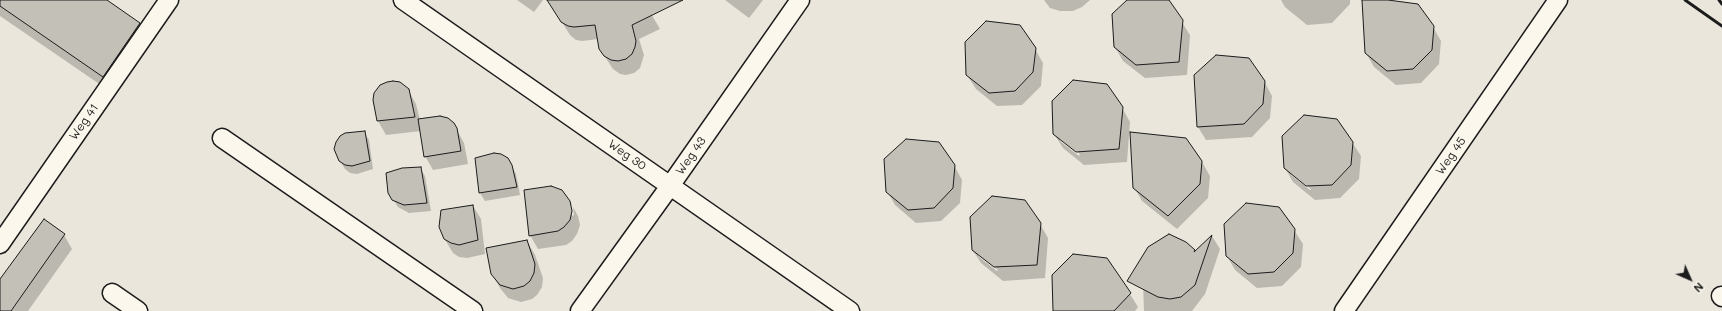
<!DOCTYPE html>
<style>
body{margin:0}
#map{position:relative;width:1722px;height:311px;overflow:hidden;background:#fbf7ec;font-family:Mali,sans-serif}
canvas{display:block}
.north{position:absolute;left:1670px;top:259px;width:40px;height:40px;-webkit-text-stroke:3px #fbf7ec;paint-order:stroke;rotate:135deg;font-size:11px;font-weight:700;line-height:16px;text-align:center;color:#1c1c1c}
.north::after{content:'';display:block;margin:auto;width:14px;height:18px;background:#1c1c1c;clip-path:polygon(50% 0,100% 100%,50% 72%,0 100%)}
</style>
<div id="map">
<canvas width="1722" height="311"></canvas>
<div class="north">N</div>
</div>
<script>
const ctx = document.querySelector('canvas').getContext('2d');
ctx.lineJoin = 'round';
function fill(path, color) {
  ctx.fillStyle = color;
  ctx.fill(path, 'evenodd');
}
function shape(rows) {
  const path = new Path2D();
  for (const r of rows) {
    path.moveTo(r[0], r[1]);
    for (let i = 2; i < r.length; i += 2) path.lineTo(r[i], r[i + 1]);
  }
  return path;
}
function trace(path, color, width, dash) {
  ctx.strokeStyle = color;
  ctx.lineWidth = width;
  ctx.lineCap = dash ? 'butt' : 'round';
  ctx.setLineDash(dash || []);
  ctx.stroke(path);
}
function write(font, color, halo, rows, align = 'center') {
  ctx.font = font + ' Mali,sans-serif';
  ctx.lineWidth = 4;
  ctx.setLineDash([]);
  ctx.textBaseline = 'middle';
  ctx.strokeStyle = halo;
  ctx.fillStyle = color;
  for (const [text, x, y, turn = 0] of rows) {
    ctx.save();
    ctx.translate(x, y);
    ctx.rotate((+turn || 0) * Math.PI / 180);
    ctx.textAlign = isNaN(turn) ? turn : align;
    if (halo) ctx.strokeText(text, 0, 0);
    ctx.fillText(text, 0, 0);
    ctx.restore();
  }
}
const built = shape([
 [0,0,1722,0,1722,311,0,311]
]);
const shadow = shape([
 [0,0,105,0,140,24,150,42,114,94,0,16],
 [517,0,543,0,534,12],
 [548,0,643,0,660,29,639,39,644,55,640,68,634,73,626,75,620,74,613,69,609,63,600,49,598,39,582,41,576,40,570,35],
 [725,0,763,0,749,18],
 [1044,0,1090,0,1082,7,1073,11,1060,11,1050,8],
 [1129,0,1168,0,1190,35,1187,75,1145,78,1123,61,1115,47],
 [1281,0,1350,0,1350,4,1332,23,1307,25,1285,7],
 [1433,27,1441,41,1439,64,1421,83,1396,85,1374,67,1366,53],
 [1035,49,1043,63,1041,86,1022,105,997,106,976,89,967,75],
 [1264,81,1272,96,1270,118,1252,137,1206,140,1198,127],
 [408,90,416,104,420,120,453,123,464,143,468,164,433,170,425,156,421,131,386,135,378,121,374,100],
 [1122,108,1130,122,1127,162,1084,165,1063,148,1054,134],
 [1060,138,1080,154,1079,156,1060,141],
 [364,132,369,140,373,169,357,174,350,173,345,169,340,161],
 [1352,142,1361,156,1359,179,1340,198,1315,200,1293,182,1285,168],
 [1291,173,1311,189,1310,190,1291,175],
 [476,159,511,165,516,174,520,195,485,201,480,193],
 [1202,162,1210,176,1208,198,1177,229,1142,201,1134,187],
 [954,165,962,180,960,203,941,221,916,223,895,205,887,191],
 [420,168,425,176,431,211,409,213,398,207,389,193],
 [557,189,565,194,572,205,570,205,572,216,574,215,573,207,578,216,580,225,577,234,572,241,566,245,538,249,530,235],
 [473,206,481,219,485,254,467,258,459,257,453,253,441,233],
 [1040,224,1048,238,1045,278,1003,281,981,263,972,249],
 [978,254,998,270,997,271,978,256],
 [1294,230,1303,244,1301,267,1282,286,1257,288,1235,270,1227,256],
 [64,235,72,249,28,311,0,311,0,283],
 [1212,236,1220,249,1205,294,1192,311,1144,311,1142,257,1194,250,1195,252],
 [527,241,535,255,543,278,542,287,537,295,532,299,521,302,508,298,500,288,492,274],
 [1130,294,1138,307,1135,311,1056,311]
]);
const building = shape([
 [0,0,107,0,140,23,103,77,0,6,0,0],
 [547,0,683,0,632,25,636,41,635,47,632,54,626,59,618,61,611,60,604,56,599,49,595,25,574,27,568,26,561,22,547,0],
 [1127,0,1169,0,1183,20,1179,62,1136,65,1114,47,1112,14,1127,0],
 [1362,0,1388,0,1418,4,1434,26,1432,50,1413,69,1387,71,1365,53,1362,0],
 [986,21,1020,25,1036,48,1033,72,1015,91,989,93,966,75,965,42,986,21],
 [1216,55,1249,58,1265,81,1263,104,1244,124,1197,127,1194,75,1216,55],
 [1073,80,1107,84,1123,107,1119,149,1076,152,1053,134,1052,101,1073,80],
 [393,81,400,82,409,89,415,117,377,121,373,100,374,93,380,85,387,82,393,81],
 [1304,115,1337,119,1353,142,1351,165,1332,185,1306,186,1284,168,1282,136,1304,115],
 [440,116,448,118,454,123,457,128,461,151,424,157,418,119,440,116],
 [365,131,370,161,352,166,345,165,339,161,334,149,336,142,340,136,345,133,365,131],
 [1130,132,1186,138,1202,161,1200,184,1168,216,1133,188,1130,132],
 [906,139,939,142,955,165,953,188,934,208,908,210,886,192,884,159,906,139],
 [494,153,501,154,508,158,512,165,517,187,479,193,475,158,494,153],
 [421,167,427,203,404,205,392,200,388,193,386,173,402,168,421,167],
 [551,186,562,190,570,201,572,211,570,220,564,227,558,231,529,236,524,190,551,186],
 [992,196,1025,200,1041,223,1037,265,994,267,972,250,970,217,992,196],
 [1246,203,1279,207,1295,229,1293,253,1274,272,1248,274,1226,256,1224,224,1246,203],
 [473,205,478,240,459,245,451,243,444,239,439,227,441,210,473,205],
 [44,219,65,234,11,311,0,311,0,279,44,219],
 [1169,234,1186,242,1195,250,1194,252,1212,235,1195,285,1181,297,1170,299,1158,297,1127,281,1148,247,1169,234],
 [527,240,535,264,534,273,530,281,524,286,513,289,500,285,491,274,486,248,527,240],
 [1073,254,1107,258,1131,293,1114,311,1053,311,1052,275,1073,254]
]);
const service = shape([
 [403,0,850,311],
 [222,138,473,311],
 [0,244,169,0],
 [112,293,138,311],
 [1721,296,1722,297],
 [580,311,670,186,800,0],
 [1344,311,1558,0]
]);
const rail = shape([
 [1685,0,1722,26],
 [1719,0,1722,4]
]);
const streetNames = [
 ["Weg 41",84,122,-55],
 ["Weg 30",627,155,35],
 ["Weg 43",691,156,-55],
 ["Weg 45",1451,156,-55]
];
fill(built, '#eae6dc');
fill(shadow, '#0003');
fill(building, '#c3c0b8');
trace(building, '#1c1c1c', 1);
trace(service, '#1c1c1c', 21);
trace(service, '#fbf7ec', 18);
trace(rail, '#1c1c1c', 3);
write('12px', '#1c1c1c', '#fbf7ec', streetNames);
</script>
